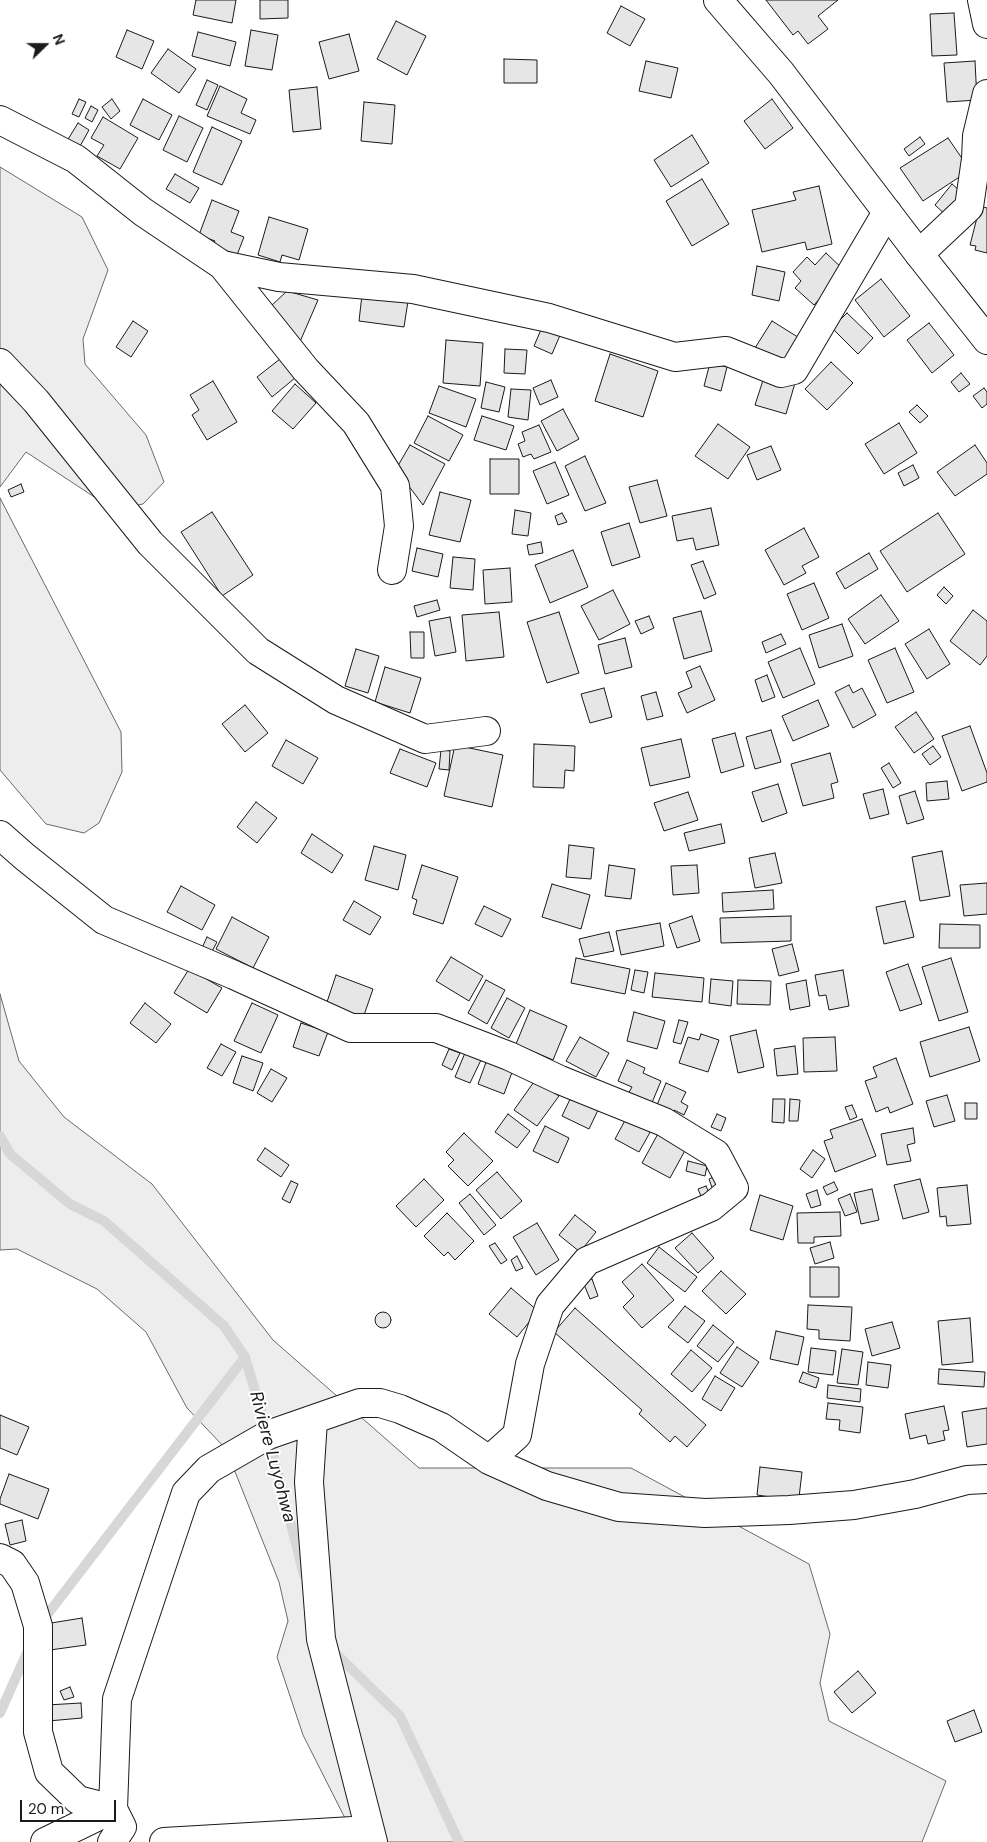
<!DOCTYPE html>
<style>
body{margin:0}
#map{position:relative;width:987px;height:1842px;overflow:hidden;background:#fff;font-family:"DM Sans",sans-serif}
canvas{display:block}
.north{position:absolute;left:20px;top:20px;width:50px;height:50px;-webkit-text-stroke:4px #fff;paint-order:stroke;rotate:68deg;font-size:14px;font-weight:700;line-height:20px;text-align:center;color:#1a1a1a}
.north::after{content:'';display:block;margin:auto;width:18px;height:22px;background:#1a1a1a;clip-path:polygon(50% 0,100% 100%,50% 72%,0 100%)}
.scale{position:absolute;left:20px;top:1800px;width:96px;height:22px;box-sizing:border-box;border:2px solid #1a1a1a;border-top:0;padding-left:6px;font-size:15px;line-height:18px;white-space:nowrap;color:#1a1a1a;-webkit-text-stroke:4px #fff;paint-order:stroke}
</style>
<div id="map">
<canvas width="987" height="1842"></canvas>
<div class="north">N</div>
<div class="scale">20 m</div>
</div>
<script>
const ctx = document.querySelector('canvas').getContext('2d');
ctx.lineJoin = 'round';
function fill(path, color) {
  ctx.fillStyle = color;
  ctx.fill(path, 'evenodd');
}
function shape(rows) {
  const path = new Path2D();
  for (const r of rows) {
    if (r.length === 3) {
      path.moveTo(r[0] + r[2], r[1]);
      path.arc(r[0], r[1], r[2], 0, 2 * Math.PI);
      continue;
    }
    path.moveTo(r[0], r[1]);
    for (let i = 2; i < r.length; i += 2) path.lineTo(r[i], r[i + 1]);
  }
  return path;
}
function trace(path, color, width, dash) {
  ctx.strokeStyle = color;
  ctx.lineWidth = width;
  ctx.lineCap = dash ? 'butt' : 'round';
  ctx.setLineDash(dash || []);
  ctx.stroke(path);
}
function write(font, color, halo, rows, align = 'center') {
  ctx.font = font + ' "DM Sans",sans-serif';
  ctx.lineWidth = 4;
  ctx.setLineDash([]);
  ctx.textBaseline = 'middle';
  ctx.strokeStyle = halo;
  ctx.fillStyle = color;
  for (const [text, x, y, turn = 0] of rows) {
    ctx.save();
    ctx.translate(x, y);
    ctx.rotate((+turn || 0) * Math.PI / 180);
    ctx.textAlign = isNaN(turn) ? turn : align;
    if (halo) ctx.strokeText(text, 0, 0);
    ctx.fillText(text, 0, 0);
    ctx.restore();
  }
}
const green = shape([
 [0,167,82,217,108,270,83,339,85,364,146,435,164,482,143,504,114,510,26,452,0,487,0,167],
 [0,498,121,732,122,772,99,823,84,833,46,824,0,770,0,498],
 [0,994,19,1061,64,1117,152,1184,273,1340,419,1468,631,1468,809,1564,830,1634,820,1683,829,1721,946,1781,922,1842,357,1842,303,1735,277,1657,288,1621,279,1582,226,1449,187,1408,146,1332,97,1289,17,1249,0,1250,0,994]
]);
const stream = shape([
 [0,1136,10,1154,70,1204,104,1221,224,1326,245,1357,268,1435,304,1575],
 [40,1624,245,1357],
 [330,1648,400,1716,459,1842],
 [0,1713,30,1646]
]);
const building = shape([
 [196,0,236,0,232,23,193,15,196,0],
 [260,0,288,0,288,18,260,19,260,0],
 [766,0,838,0,818,16,828,29,808,44,798,31,793,35,766,0],
 [621,6,645,19,630,46,607,33,621,6],
 [954,13,957,55,932,56,930,14,954,13],
 [396,21,426,36,407,75,377,59,396,21],
 [127,30,154,41,142,69,116,57,127,30],
 [251,30,278,35,272,70,245,66,251,30],
 [198,32,236,42,230,66,192,56,198,32],
 [349,34,359,71,329,79,319,42,349,34],
 [168,49,196,69,179,93,151,73,168,49],
 [504,59,537,60,537,83,504,83,504,59],
 [646,61,678,68,671,98,639,91,646,61],
 [975,61,977,100,947,102,944,63,975,61],
 [207,80,218,85,207,110,196,105,207,80],
 [220,86,247,99,241,113,256,120,250,134,207,116,220,86],
 [317,87,321,129,293,132,289,90,317,87],
 [79,99,86,102,79,117,72,114,79,99],
 [112,99,120,111,111,119,102,107,112,99],
 [143,99,172,115,159,140,130,125,143,99],
 [772,99,793,128,765,149,744,121,772,99],
 [364,102,395,105,392,144,361,141,364,102],
 [91,106,98,110,92,122,85,118,91,106],
 [179,116,203,128,187,162,163,150,179,116],
 [103,117,138,138,120,169,97,156,104,145,91,138,103,117],
 [78,123,89,130,79,148,67,141,78,123],
 [212,127,242,141,222,185,193,172,212,127],
 [692,135,709,163,671,187,654,160,692,135],
 [920,137,925,144,909,156,904,149,920,137],
 [948,138,970,170,923,201,900,168,948,138],
 [175,174,199,188,190,203,166,189,175,174],
 [702,179,729,224,692,246,666,201,702,179],
 [952,184,966,196,948,217,935,205,952,184],
 [819,186,832,244,807,250,805,242,762,252,752,210,796,200,793,192,819,186],
 [212,200,239,211,231,232,244,237,237,255,213,245,215,241,199,235,212,200],
 [980,206,987,208,987,253,975,250,976,246,970,245,980,206],
 [269,217,308,229,299,260,282,255,280,262,258,255,269,217],
 [826,253,845,271,814,305,795,288,801,281,793,272,807,257,815,265,826,253],
 [757,266,785,272,779,301,752,295,757,266],
 [881,279,910,316,884,337,855,300,881,279],
 [287,291,318,300,299,344,271,306,287,291],
 [362,295,408,301,404,327,359,321,362,295],
 [847,313,873,338,858,354,832,328,847,313],
 [133,321,148,331,131,357,116,347,133,321],
 [772,321,801,339,784,366,755,348,772,321],
 [929,323,954,355,932,373,907,340,929,323],
 [543,325,561,333,552,354,534,346,543,325],
 [446,340,483,343,480,386,443,383,446,340],
 [505,349,527,350,525,374,504,373,505,349],
 [610,354,658,371,643,417,595,401,610,354],
 [280,359,295,378,272,397,257,377,280,359],
 [831,362,853,383,827,410,805,389,831,362],
 [710,363,727,367,721,391,704,386,710,363],
 [961,373,970,384,959,392,951,382,961,373],
 [765,374,795,383,786,414,755,405,765,374],
 [551,380,558,397,540,405,533,388,551,380],
 [213,381,237,422,207,440,192,415,199,410,190,395,213,381],
 [486,382,505,387,499,412,481,408,486,382],
 [295,384,316,403,293,429,272,411,295,384],
 [439,386,476,399,466,427,429,413,439,386],
 [984,388,987,392,987,404,982,408,973,396,984,388],
 [511,389,531,390,528,420,508,417,511,389],
 [917,405,928,416,920,423,909,412,917,405],
 [563,409,579,439,557,451,541,421,563,409],
 [428,416,463,435,449,461,414,443,428,416],
 [482,416,514,426,506,450,474,440,482,416],
 [899,423,917,453,884,474,865,444,899,423],
 [718,424,750,447,728,479,695,456,718,424],
 [539,425,551,452,534,459,531,454,523,457,518,444,525,441,522,432,539,425],
 [410,445,445,464,423,505,396,469,410,445],
 [975,445,987,463,987,474,955,496,937,472,975,445],
 [771,446,781,470,757,480,747,455,771,446],
 [585,456,606,503,585,511,565,466,585,456],
 [490,459,519,459,519,494,490,494,490,459],
 [555,462,569,495,547,504,533,471,555,462],
 [913,465,919,478,904,486,898,473,913,465],
 [657,480,667,516,640,523,629,487,657,480],
 [21,484,24,492,11,497,8,490,21,484],
 [440,492,471,500,460,542,429,535,440,492],
 [711,508,719,545,696,550,693,538,677,541,672,516,711,508],
 [515,510,531,513,528,536,512,534,515,510],
 [212,512,253,575,222,596,181,532,212,512],
 [562,513,567,522,558,525,555,516,562,513],
 [938,513,965,554,907,592,880,551,938,513],
 [629,523,640,557,612,566,601,532,629,523],
 [804,528,819,557,802,566,806,573,784,585,765,550,804,528],
 [541,542,543,553,529,555,527,545,541,542],
 [417,548,443,554,438,577,412,571,417,548],
 [573,550,588,587,550,603,535,565,573,550],
 [869,553,878,569,845,589,836,573,869,553],
 [453,557,475,559,473,590,450,588,453,557],
 [703,561,716,594,704,599,691,565,703,561],
 [510,568,512,602,485,604,483,570,510,568],
 [814,583,829,618,802,630,787,594,814,583],
 [944,587,953,596,946,604,937,595,944,587],
 [613,590,630,624,599,640,581,606,613,590],
 [881,595,899,621,865,644,848,619,881,595],
 [437,600,440,610,417,617,414,606,437,600],
 [973,610,987,621,987,656,980,665,950,641,973,610],
 [701,611,712,651,684,659,673,618,701,611],
 [499,612,504,657,466,661,462,615,499,612],
 [559,612,579,673,547,683,527,622,559,612],
 [649,616,654,628,641,634,635,621,649,616],
 [450,617,456,652,435,656,429,621,450,617],
 [842,624,853,656,819,668,809,635,842,624],
 [929,629,950,664,927,679,905,644,929,629],
 [410,632,424,632,424,658,411,658,410,632],
 [781,634,786,644,766,653,762,642,781,634],
 [625,638,632,667,605,674,598,645,625,638],
 [800,648,815,684,783,698,768,662,800,648],
 [895,648,914,692,887,703,868,660,895,648],
 [356,649,379,656,368,693,345,686,356,649],
 [700,666,715,700,687,713,678,693,692,687,686,672,700,666],
 [385,667,421,678,410,713,375,702,385,667],
 [767,675,775,697,762,702,755,680,767,675],
 [849,685,853,693,862,688,876,715,853,728,835,692,849,685],
 [604,688,612,717,590,723,581,694,604,688],
 [656,692,663,716,647,720,641,696,656,692],
 [818,700,829,726,793,741,782,716,818,700],
 [245,705,268,733,245,752,222,724,245,705],
 [916,712,934,739,914,753,895,727,916,712],
 [970,726,987,773,987,782,962,791,942,736,970,726],
 [771,730,781,762,755,769,746,737,771,730],
 [735,733,744,766,721,773,712,739,735,733],
 [681,739,690,777,650,786,641,748,681,739],
 [286,740,318,758,303,784,272,766,286,740],
 [534,744,575,746,574,771,565,770,564,788,533,787,534,744],
 [455,745,503,755,492,807,444,796,455,745],
 [933,746,941,757,930,765,922,754,933,746],
 [400,749,436,763,427,787,390,773,400,749],
 [441,750,450,751,449,770,439,769,441,750],
 [830,753,838,782,831,784,834,798,803,806,791,764,830,753],
 [889,763,901,783,893,788,881,768,889,763],
 [947,781,949,799,927,801,926,783,947,781],
 [778,784,787,813,762,822,752,792,778,784],
 [883,789,889,814,870,819,863,794,883,789],
 [915,791,924,819,907,824,899,796,915,791],
 [688,792,698,820,664,831,654,803,688,792],
 [256,802,277,818,257,843,237,827,256,802],
 [721,824,725,843,689,851,684,833,721,824],
 [312,834,343,855,332,873,301,853,312,834],
 [569,845,594,848,591,879,566,877,569,845],
 [374,846,406,855,398,890,365,880,374,846],
 [942,851,950,896,920,901,912,857,942,851],
 [775,853,782,883,755,888,749,858,775,853],
 [422,865,458,877,443,924,413,914,417,900,412,898,422,865],
 [609,865,635,869,631,899,605,896,609,865],
 [697,865,699,893,673,895,671,866,697,865],
 [987,883,987,914,964,916,960,885,987,883],
 [552,884,590,895,581,929,542,917,552,884],
 [181,886,215,905,202,930,167,912,181,886],
 [773,890,774,909,723,912,722,893,773,890],
 [354,901,381,917,370,935,343,920,354,901],
 [905,901,914,937,884,944,876,907,905,901],
 [484,906,511,919,502,937,475,924,484,906],
 [692,916,700,941,677,948,669,924,692,916],
 [791,916,791,941,721,943,720,918,791,916],
 [232,917,269,937,253,968,216,949,232,917],
 [660,923,664,946,621,955,616,931,660,923],
 [940,924,980,925,980,948,939,948,940,924],
 [609,932,614,951,584,957,579,939,609,932],
 [207,937,217,942,210,955,201,950,207,937],
 [792,944,799,971,779,976,772,949,792,944],
 [451,957,483,976,469,1001,436,981,451,957],
 [576,958,630,969,625,994,571,983,576,958],
 [951,958,968,1012,939,1021,922,967,951,958],
 [908,964,922,1004,900,1011,886,972,908,964],
 [189,969,222,988,207,1013,174,993,189,969],
 [635,970,648,972,644,993,631,990,635,970],
 [843,970,849,1006,829,1010,826,995,819,996,815,975,843,970],
 [655,973,704,978,702,1002,652,997,655,973],
 [336,975,373,989,363,1018,326,1005,336,975],
 [711,979,733,981,731,1006,709,1003,711,979],
 [486,980,505,990,487,1024,468,1013,486,980],
 [738,980,771,981,770,1005,737,1004,738,980],
 [806,980,810,1006,790,1010,786,984,806,980],
 [507,998,525,1008,509,1038,491,1028,507,998],
 [145,1003,171,1024,156,1043,130,1023,145,1003],
 [252,1003,278,1015,261,1053,234,1041,252,1003],
 [530,1010,567,1026,553,1060,516,1044,530,1010],
 [634,1012,665,1021,657,1049,627,1041,634,1012],
 [679,1020,688,1022,681,1044,673,1042,679,1020],
 [301,1023,328,1032,319,1056,293,1047,301,1023],
 [969,1027,980,1061,930,1077,920,1042,969,1027],
 [756,1030,764,1067,738,1073,730,1036,756,1030],
 [701,1034,719,1040,708,1072,679,1063,688,1037,699,1040,701,1034],
 [580,1037,609,1053,596,1077,566,1061,580,1037],
 [835,1037,837,1071,804,1072,803,1038,835,1037],
 [221,1044,236,1052,222,1076,207,1068,221,1044],
 [795,1046,798,1074,777,1076,774,1049,795,1046],
 [449,1049,460,1053,452,1070,442,1065,449,1049],
 [465,1053,481,1060,470,1083,455,1077,465,1053],
 [242,1056,263,1063,253,1091,233,1083,242,1056],
 [488,1057,514,1067,504,1094,478,1084,488,1057],
 [896,1058,913,1104,890,1113,888,1107,876,1112,865,1081,877,1077,873,1067,896,1058],
 [627,1060,645,1068,643,1073,661,1081,651,1105,628,1094,632,1087,618,1081,627,1060],
 [271,1069,287,1078,272,1102,257,1093,271,1069],
 [536,1079,559,1096,537,1126,514,1110,536,1079],
 [666,1083,686,1092,681,1102,688,1106,684,1115,674,1110,671,1117,655,1110,666,1083],
 [572,1095,599,1108,589,1129,562,1116,572,1095],
 [947,1095,955,1121,934,1127,926,1101,947,1095],
 [773,1099,785,1099,784,1123,772,1122,773,1099],
 [790,1099,800,1100,798,1121,789,1121,790,1099],
 [965,1103,977,1103,977,1119,965,1119,965,1103],
 [852,1105,857,1117,850,1120,845,1107,852,1105],
 [629,1113,653,1127,639,1152,615,1139,629,1113],
 [508,1114,530,1131,517,1148,495,1132,508,1114],
 [717,1114,726,1118,721,1131,711,1127,717,1114],
 [862,1119,876,1156,835,1172,824,1141,833,1138,830,1130,862,1119],
 [545,1126,569,1138,558,1163,533,1151,545,1126],
 [913,1128,915,1143,907,1145,911,1161,887,1165,881,1134,913,1128],
 [660,1130,688,1145,670,1178,642,1163,660,1130],
 [464,1133,493,1161,468,1186,448,1166,454,1160,446,1152,464,1133],
 [265,1148,289,1165,281,1177,257,1160,265,1148],
 [813,1150,825,1159,812,1178,800,1169,813,1150],
 [688,1161,707,1166,705,1176,686,1171,688,1161],
 [497,1172,522,1201,501,1219,476,1190,497,1172],
 [718,1175,723,1188,714,1193,709,1179,718,1175],
 [424,1179,444,1200,416,1227,396,1206,424,1179],
 [920,1179,929,1212,903,1219,894,1185,920,1179],
 [291,1181,298,1184,290,1203,282,1199,291,1181],
 [834,1182,838,1190,827,1195,823,1187,834,1182],
 [967,1185,971,1224,947,1226,946,1216,940,1217,937,1188,967,1185],
 [706,1186,711,1198,703,1201,698,1189,706,1186],
 [872,1189,879,1220,861,1224,854,1193,872,1189],
 [817,1190,821,1205,811,1208,806,1194,817,1190],
 [470,1194,496,1225,484,1235,459,1203,470,1194],
 [850,1194,857,1212,845,1216,838,1199,850,1194],
 [760,1195,793,1206,783,1240,750,1230,760,1195],
 [840,1212,841,1236,814,1237,814,1243,798,1243,797,1213,840,1212],
 [447,1213,474,1241,455,1260,448,1252,444,1256,424,1236,447,1213],
 [575,1215,596,1232,580,1252,559,1235,575,1215],
 [537,1223,559,1260,536,1275,513,1237,537,1223],
 [692,1233,714,1258,698,1273,675,1248,692,1233],
 [830,1242,834,1258,815,1264,810,1248,830,1242],
 [495,1243,507,1260,501,1264,489,1246,495,1243],
 [659,1247,697,1277,685,1292,647,1263,659,1247],
 [517,1256,523,1268,516,1271,511,1260,517,1256],
 [642,1264,674,1300,642,1328,623,1307,634,1296,622,1282,642,1264],
 [810,1267,839,1267,839,1297,810,1297,810,1267],
 [721,1271,746,1294,726,1314,702,1291,721,1271],
 [592,1279,598,1296,590,1299,583,1282,592,1279],
 [511,1288,538,1311,517,1337,489,1314,511,1288],
 [808,1305,852,1307,850,1341,819,1339,819,1330,807,1329,808,1305],
 [685,1306,705,1321,688,1343,668,1327,685,1306],
 [575,1308,706,1425,687,1447,675,1436,670,1442,639,1414,642,1410,554,1332,575,1308],
 [383,1320,8],
 [970,1318,973,1362,942,1365,938,1321,970,1318],
 [892,1322,900,1348,872,1356,865,1329,892,1322],
 [713,1325,734,1342,718,1362,697,1346,713,1325],
 [776,1331,804,1337,798,1365,770,1359,776,1331],
 [737,1347,759,1362,742,1387,720,1373,737,1347],
 [811,1348,836,1351,833,1375,808,1372,811,1348],
 [842,1349,863,1352,858,1385,837,1383,842,1349],
 [691,1350,712,1368,692,1392,671,1374,691,1350],
 [868,1362,891,1365,888,1388,866,1385,868,1362],
 [939,1369,985,1372,984,1387,938,1384,939,1369],
 [803,1372,819,1378,816,1388,799,1382,803,1372],
 [715,1376,735,1388,721,1411,702,1399,715,1376],
 [828,1385,861,1389,860,1402,827,1398,828,1385],
 [828,1403,863,1407,860,1433,839,1430,840,1420,826,1419,828,1403],
 [944,1406,949,1430,943,1431,945,1440,928,1444,926,1435,910,1439,905,1414,944,1406],
 [987,1408,987,1444,967,1447,962,1412,987,1408],
 [0,1415,29,1427,17,1455,0,1448,0,1415],
 [760,1467,802,1472,798,1506,771,1503,771,1497,757,1495,760,1467],
 [9,1474,49,1489,38,1519,0,1504,0,1499,9,1474],
 [22,1520,26,1541,10,1545,5,1524,22,1520],
 [82,1618,86,1645,50,1650,45,1624,82,1618],
 [858,1671,876,1693,852,1713,834,1692,858,1671],
 [70,1687,74,1697,64,1700,60,1691,70,1687],
 [81,1703,82,1718,48,1721,47,1705,81,1703],
 [974,1710,982,1732,955,1742,947,1721,974,1710]
]);
const street = shape([
 [982,0,987,24],
 [0,120,76,159,143,212,222,265,279,277,413,289,549,318,675,357,726,351,781,373,794,370,887,212],
 [919,254,969,207,976,159,977,136,987,94],
 [222,265,306,370,356,423,395,486,399,526,392,570],
 [0,363,36,401,150,543,258,651,336,700,425,739,486,731],
 [0,835,25,857,104,920,234,975,351,1028,436,1028,509,1056,560,1080,664,1122,716,1154,734,1188,711,1207,587,1261,550,1305,530,1364,517,1435,489,1460],
 [313,1420,309,1482,321,1639,373,1842],
 [0,1558,12,1564,25,1583,38,1626,38,1732,49,1772,78,1800,113,1809,122,1827,112,1842],
 [45,1842,113,1809,117,1699,186,1493,209,1469,268,1435,360,1403,380,1403,400,1409,441,1427,489,1460,547,1486,619,1507,705,1513,789,1510,854,1505,915,1494,967,1480,987,1479],
 [164,1842,370,1830]
]);
const secondary = shape([
 [718,0,781,73,919,254,987,340]
]);
const waterNames = [
 ["Riviere Luyohwa",272,1457,75]
];
fill(green, '#ededed');
trace(green, '#6a6a6a', 1);
trace(stream, '#d7d7d7', 10);
fill(building, '#e6e6e6');
trace(building, '#1a1a1a', 1);
trace(street, '#1a1a1a', 30);
trace(secondary, '#1a1a1a', 30);
trace(street, '#fff', 28);
trace(secondary, '#fff', 28);
write('italic 18px', '#1a1a1a', '#fff', waterNames);
</script>
